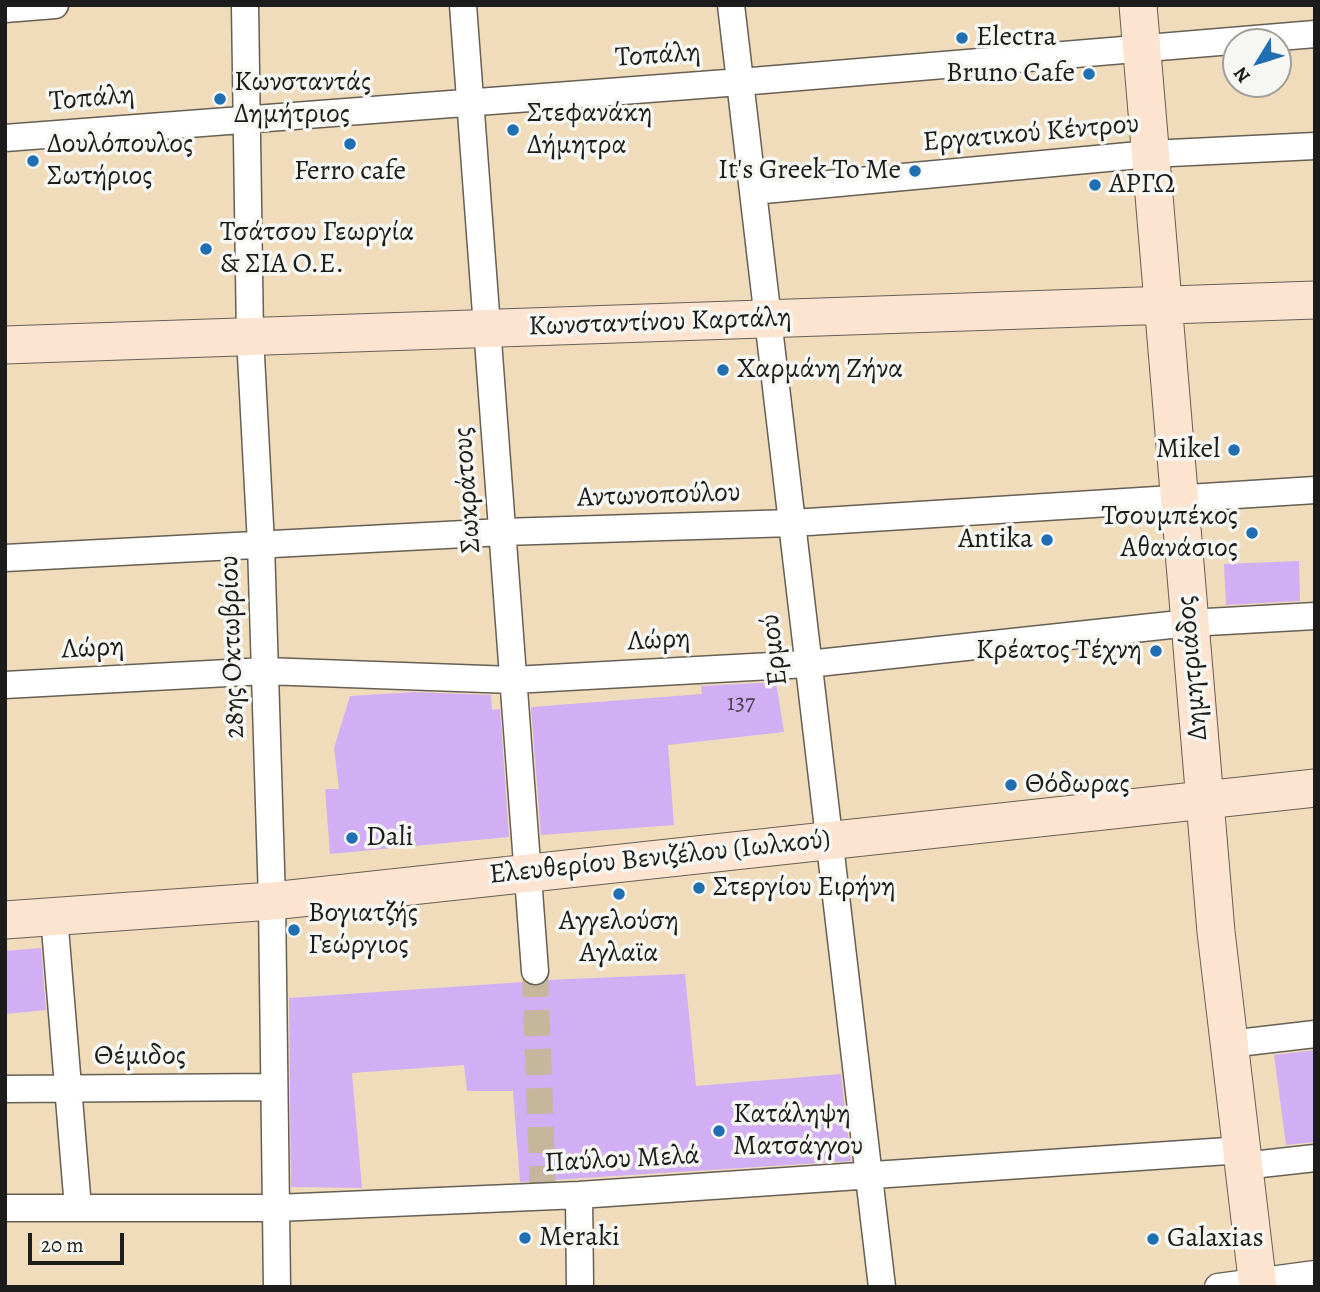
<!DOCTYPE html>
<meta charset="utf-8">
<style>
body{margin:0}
#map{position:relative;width:1320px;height:1292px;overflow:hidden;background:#f0dcbb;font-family:Alegreya,serif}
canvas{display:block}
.frame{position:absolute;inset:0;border:7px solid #1c1c1c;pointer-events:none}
.north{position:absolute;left:1222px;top:28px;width:70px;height:70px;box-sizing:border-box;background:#f6f6f2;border:2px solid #9f9f9c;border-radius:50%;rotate:232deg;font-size:19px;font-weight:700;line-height:28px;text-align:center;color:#1c1c1c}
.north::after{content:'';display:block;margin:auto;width:24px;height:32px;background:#1f6fb2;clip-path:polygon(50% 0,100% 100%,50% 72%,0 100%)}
.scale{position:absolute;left:28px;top:1233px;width:96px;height:32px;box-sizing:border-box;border:4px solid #1c1c1c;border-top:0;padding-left:9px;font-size:21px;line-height:24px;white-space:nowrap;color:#1c1c1c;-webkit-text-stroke:5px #f6f6f2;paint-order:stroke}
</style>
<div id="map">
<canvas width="1320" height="1292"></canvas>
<div class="frame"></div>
<div class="north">N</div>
<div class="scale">20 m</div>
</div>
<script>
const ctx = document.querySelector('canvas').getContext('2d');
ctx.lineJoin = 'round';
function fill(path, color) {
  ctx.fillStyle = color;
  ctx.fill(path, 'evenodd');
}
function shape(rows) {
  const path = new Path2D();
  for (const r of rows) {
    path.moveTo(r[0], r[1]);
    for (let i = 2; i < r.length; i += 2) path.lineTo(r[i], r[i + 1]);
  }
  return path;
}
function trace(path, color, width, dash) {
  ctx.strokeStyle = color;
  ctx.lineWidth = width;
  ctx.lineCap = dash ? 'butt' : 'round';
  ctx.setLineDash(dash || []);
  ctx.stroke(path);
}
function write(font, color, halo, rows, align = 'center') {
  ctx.font = font + ' Alegreya,serif';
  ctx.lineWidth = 7;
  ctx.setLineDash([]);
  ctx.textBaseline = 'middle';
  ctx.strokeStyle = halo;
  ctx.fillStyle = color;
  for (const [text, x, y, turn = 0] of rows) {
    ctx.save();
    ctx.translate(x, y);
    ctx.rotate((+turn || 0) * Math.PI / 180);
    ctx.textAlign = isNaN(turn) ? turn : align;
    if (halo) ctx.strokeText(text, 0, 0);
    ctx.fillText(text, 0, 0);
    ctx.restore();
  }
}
const building = shape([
 [1299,561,1300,601,1226,605,1224,564],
 [776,682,784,732,668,745,674,825,541,835,531,707,702,694,701,686],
 [413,692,491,695,492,710,500,709,509,837,330,854,325,789,339,789,334,748,350,696],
 [41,948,46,1010,5,1014,5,951],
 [685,974,696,1086,841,1074,851,1161,520,1182,513,1091,467,1091,464,1065,352,1073,362,1188,291,1187,289,998,524,982,535,987,547,980],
 [1315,1050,1315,1142,1286,1145,1274,1055]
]);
const streetTunnel = shape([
 [535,971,543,1196]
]);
const street = shape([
 [245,5,250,337,261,544,272,901,277,1287],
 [463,5,535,971],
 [731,5,882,1287],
 [5,9,55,5],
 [5,138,740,82,1315,34],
 [753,191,1150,154,1315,146],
 [5,558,503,532,792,523,1315,490],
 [5,685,265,671,513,680,808,664,1189,623,1315,616],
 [54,916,78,1208],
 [1229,1044,1315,1034],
 [5,1089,274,1087],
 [1243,1166,1315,1158],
 [579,1195,580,1287],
 [5,1208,276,1208,579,1195,1242,1150],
 [1218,1287,1315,1274]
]);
const secondary = shape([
 [1138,5,1216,932,1258,1287],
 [5,345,1315,300],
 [5,920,272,901,1315,788]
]);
const markers = [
 [962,38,7,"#1f6fb2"],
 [1089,74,7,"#1f6fb2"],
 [220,99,7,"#1f6fb2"],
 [513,130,7,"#1f6fb2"],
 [350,144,7,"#1f6fb2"],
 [33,161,7,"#1f6fb2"],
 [915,171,7,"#1f6fb2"],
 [1095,185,7,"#1f6fb2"],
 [206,249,7,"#1f6fb2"],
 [723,370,7,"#1f6fb2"],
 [1234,450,7,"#1f6fb2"],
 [1252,533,7,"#1f6fb2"],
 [1047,540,7,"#1f6fb2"],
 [1156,651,7,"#1f6fb2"],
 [1011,785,7,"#1f6fb2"],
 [352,838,7,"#1f6fb2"],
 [699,888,7,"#1f6fb2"],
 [619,894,7,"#1f6fb2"],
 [294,930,7,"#1f6fb2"],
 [719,1131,7,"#1f6fb2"],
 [525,1238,7,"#1f6fb2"],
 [1153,1239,7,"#1f6fb2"]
];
const numberNames = [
 ["137",741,704]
];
const poiNames = [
 ["Electra",976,38],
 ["Bruno Cafe",1075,74,"right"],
 ["Κωνσταντάς",234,83],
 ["Δημήτριος",234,115],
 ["Στεφανάκη",527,114],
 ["Δήμητρα",527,146],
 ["Δουλόπουλος",47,145],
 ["Σωτήριος",47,177],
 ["It's Greek To Me",901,171,"right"],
 ["Ferro cafe",350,172,"center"],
 ["ΑΡΓΩ",1109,185],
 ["Τσάτσου Γεωργία",220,233],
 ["& ΣΙΑ Ο.Ε.",220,265],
 ["Χαρμάνη Ζήνα",737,370],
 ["Mikel",1220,450,"right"],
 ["Τσουμπέκος",1238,517,"right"],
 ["Αθανάσιος",1238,549,"right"],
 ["Antika",1033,540,"right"],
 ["Κρέατος Τέχνη",1142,651,"right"],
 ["Θόδωρας",1025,785],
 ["Dali",366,838],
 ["Στεργίου Ειρήνη",713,888],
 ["Βογιατζής",308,914],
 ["Γεώργιος",308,946],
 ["Αγγελούση",619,922,"center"],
 ["Αγλαϊα",619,954,"center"],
 ["Κατάληψη",733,1115],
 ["Ματσάγγου",733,1147],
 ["Meraki",539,1238],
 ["Galaxias",1167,1239]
];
const streetNames = [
 ["Τοπάλη",658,56,-4],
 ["Τοπάλη",92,99,-5],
 ["Εργατικού Κέντρου",1031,134,-5],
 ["Κωνσταντίνου Καρτάλη",660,323,-2],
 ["Σωκράτους",468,490,-94],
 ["Αντωνοπούλου",659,496,-2],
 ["Λώρη",659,641,-3],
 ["28ης Οκτωβρίου",233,647,-92],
 ["Λώρη",93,649,-3],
 ["Ερμού",775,650,-97],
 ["Δημητριάδος",1193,668,-95],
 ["Ελευθερίου Βενιζέλου (Ιωλκού)",660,858,-6],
 ["Θέμιδος",140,1057],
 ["Παύλου Μελά",622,1160,-3]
];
fill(building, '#d2aef4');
trace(streetTunnel, '#c6b69b', 26, [26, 13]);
trace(street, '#665f54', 29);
trace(secondary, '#665f54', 39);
trace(street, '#fff', 26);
trace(secondary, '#fde4d1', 37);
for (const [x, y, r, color] of markers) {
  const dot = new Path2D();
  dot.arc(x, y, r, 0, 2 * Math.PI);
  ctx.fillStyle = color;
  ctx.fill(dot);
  trace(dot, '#f6f6f2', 2.5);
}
write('24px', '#4a4052', null, numberNames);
write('28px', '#1c1c1c', '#f6f6f2', poiNames, 'left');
write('28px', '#1c1c1c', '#f6f6f2', streetNames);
</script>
